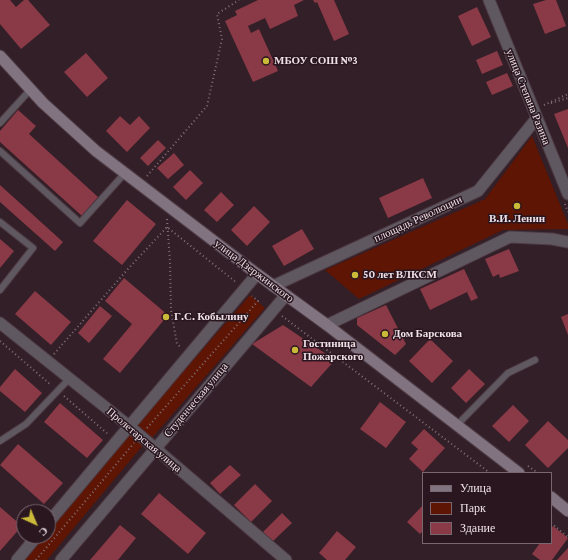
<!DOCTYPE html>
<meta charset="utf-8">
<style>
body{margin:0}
#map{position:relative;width:568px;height:560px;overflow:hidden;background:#331f28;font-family:"Crimson Pro",serif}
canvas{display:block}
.legend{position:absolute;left:422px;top:472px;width:130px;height:72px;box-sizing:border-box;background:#29161f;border:1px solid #78676f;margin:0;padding:5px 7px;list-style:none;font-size:12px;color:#eee0e6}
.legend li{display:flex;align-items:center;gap:8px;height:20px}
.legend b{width:20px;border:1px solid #78676f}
.north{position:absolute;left:16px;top:504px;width:40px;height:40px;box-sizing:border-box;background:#29161f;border:1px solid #78676f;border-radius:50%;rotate:136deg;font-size:11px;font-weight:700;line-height:16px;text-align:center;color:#eee0e6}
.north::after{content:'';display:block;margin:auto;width:14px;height:18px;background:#cbba39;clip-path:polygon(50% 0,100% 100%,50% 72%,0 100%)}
</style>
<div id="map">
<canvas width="568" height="560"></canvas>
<ul class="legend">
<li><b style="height:5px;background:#817480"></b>Улица</li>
<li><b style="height:11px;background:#5e1503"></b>Парк</li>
<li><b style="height:11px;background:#8a3946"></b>Здание</li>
</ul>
<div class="north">С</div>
</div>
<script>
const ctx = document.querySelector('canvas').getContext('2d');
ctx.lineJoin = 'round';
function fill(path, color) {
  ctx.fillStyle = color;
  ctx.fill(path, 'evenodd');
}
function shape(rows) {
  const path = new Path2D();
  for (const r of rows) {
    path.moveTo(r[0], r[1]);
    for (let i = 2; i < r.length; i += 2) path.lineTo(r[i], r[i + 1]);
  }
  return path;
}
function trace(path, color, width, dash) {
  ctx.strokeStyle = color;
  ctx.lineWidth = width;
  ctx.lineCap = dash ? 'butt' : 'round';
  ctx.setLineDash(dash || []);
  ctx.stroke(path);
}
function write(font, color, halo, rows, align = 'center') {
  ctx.font = font + ' "Crimson Pro",serif';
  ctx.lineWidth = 3;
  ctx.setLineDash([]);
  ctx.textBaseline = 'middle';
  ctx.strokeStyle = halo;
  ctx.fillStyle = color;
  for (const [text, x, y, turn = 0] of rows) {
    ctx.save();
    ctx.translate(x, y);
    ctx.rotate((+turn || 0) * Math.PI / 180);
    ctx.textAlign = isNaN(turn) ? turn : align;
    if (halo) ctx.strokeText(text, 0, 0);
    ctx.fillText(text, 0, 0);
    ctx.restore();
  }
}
const green = shape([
 [532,136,568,224,568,229,503,230,359,299,325,270,485,199],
 [250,295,265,308,151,439,136,426],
 [129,432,144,444,47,560,22,560,42,536,48,536,48,529]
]);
const building = shape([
 [0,0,10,0,16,7,24,0,28,0,50,25,21,49,0,24],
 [258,0,304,0,294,5,298,16,270,29,265,18,248,26,251,33,259,29,278,71,253,82,225,21,237,15,235,11],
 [313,0,334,0,349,34,334,41,317,2,315,3],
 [546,0,556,0,566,26,545,34,533,4],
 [477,7,491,37,472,46,458,16],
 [497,51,503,65,482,74,476,60],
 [86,53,108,78,87,97,64,72],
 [507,73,513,86,492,95,486,82],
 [568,109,568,148,554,114],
 [18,110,36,126,29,134,98,197,82,216,0,142,0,131],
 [120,116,130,125,139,116,150,128,127,152,106,131],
 [158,140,166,148,148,166,140,158],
 [174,153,184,165,168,179,157,168],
 [190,170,203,183,186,200,173,187],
 [423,178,432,198,388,218,379,198],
 [0,185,63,242,55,251,0,202],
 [221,192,234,205,217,222,204,210],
 [127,200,156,224,122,265,93,241],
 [254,206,270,222,247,246,231,230],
 [302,229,314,249,284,266,272,246],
 [0,239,14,251,0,268],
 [509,249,519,271,500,278,499,274,493,277,485,259],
 [464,269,478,298,471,301,467,292,430,310,420,289],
 [124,278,168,315,120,373,103,359,132,324,105,301],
 [35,291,71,322,51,345,15,314],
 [386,305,406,344,395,355,357,325,357,318],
 [100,306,112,316,89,343,78,333],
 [568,314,568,335,561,317],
 [283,325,335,360,311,387,252,344],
 [430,339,453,361,432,383,409,361],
 [15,369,42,393,25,412,0,391,0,387],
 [469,369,485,384,466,403,451,388],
 [380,402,406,422,386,448,360,429],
 [60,403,103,440,87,458,44,422],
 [513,405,529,421,509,442,492,426],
 [548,421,568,440,568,448,548,468,525,445],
 [424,429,445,448,423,472,409,459,418,449,411,443],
 [18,444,63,483,44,504,0,465],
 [230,465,241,475,220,494,210,483],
 [255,484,272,501,251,522,234,505],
 [159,493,206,533,188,554,141,514],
 [423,505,423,531,420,534,407,522],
 [0,507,22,526,0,551],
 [282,513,292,523,272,542,263,532],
 [120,525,136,538,118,560,90,560],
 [553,526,568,538,552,560,540,560,532,554,540,543,551,543,551,529],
 [337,531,356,547,345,560,327,560,319,553],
 [568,548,568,560,557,560]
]);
const path = shape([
 [551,103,568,98],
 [544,105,568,94],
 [147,176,207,106,222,39,217,14,239,0],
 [565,204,568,212],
 [167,219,170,262,171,310,177,344,182,348],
 [282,316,490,473],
 [0,341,51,385],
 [54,354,127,270,167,227,237,283],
 [64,396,109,435],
 [147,428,258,301,252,296],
 [528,466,538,473],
 [551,523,568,537],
 [36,560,134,443]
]);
const service = shape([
 [0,123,30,90],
 [0,151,80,223,125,173],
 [0,222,33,248,0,290],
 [457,425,508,373,535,360],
 [0,441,26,424,69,379]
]);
const minor = shape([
 [273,286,478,191,536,119],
 [0,323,129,426,286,560],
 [327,325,510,237,552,239,568,242],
 [48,523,257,274],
 [17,560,37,536],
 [61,560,286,295]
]);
const tertiary = shape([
 [489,0,568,194]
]);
const secondary = shape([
 [0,56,43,103,96,151,257,274,327,325,519,473],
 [551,497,568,511]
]);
const markers = [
 [266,61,4,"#cbba39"],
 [517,206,4,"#cbba39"],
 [355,275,4,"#cbba39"],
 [166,317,4,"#cbba39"],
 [385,334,4,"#cbba39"],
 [295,350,4,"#cbba39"]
];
const poiNames = [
 ["МБОУ СОШ №3",274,61],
 ["В.И. Ленин",517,219,"center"],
 ["50 лет ВЛКСМ",363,275],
 ["Г.С. Кобылину",174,317],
 ["Дом Барскова",393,334],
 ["Гостиница",303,344],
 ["Пожарского",303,357]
];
const streetNames = [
 ["улица Степана Разина",528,97,68],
 ["площадь Революции",418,219,-25],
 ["улица Дзержинского",254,271,37],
 ["Студенческая улица",196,400,-50],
 ["Пролетарская улица",144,440,40]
];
fill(green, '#5e1503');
fill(building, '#8a3946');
trace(service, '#4d3a43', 8);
trace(minor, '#4d3a43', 13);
trace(tertiary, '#4d3a43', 13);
trace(secondary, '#4d3a43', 13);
trace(path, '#817078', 2, [1, 3]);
trace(service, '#605860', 6);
trace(minor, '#605860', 11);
trace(tertiary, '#605860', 11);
trace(secondary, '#817480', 11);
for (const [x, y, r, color] of markers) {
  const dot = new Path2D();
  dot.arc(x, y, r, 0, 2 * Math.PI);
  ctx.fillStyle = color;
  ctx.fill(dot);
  trace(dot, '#29161f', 1.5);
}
write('bold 11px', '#eee0e6', '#29161f', poiNames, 'left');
write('11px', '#eee0e6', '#29161f', streetNames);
</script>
